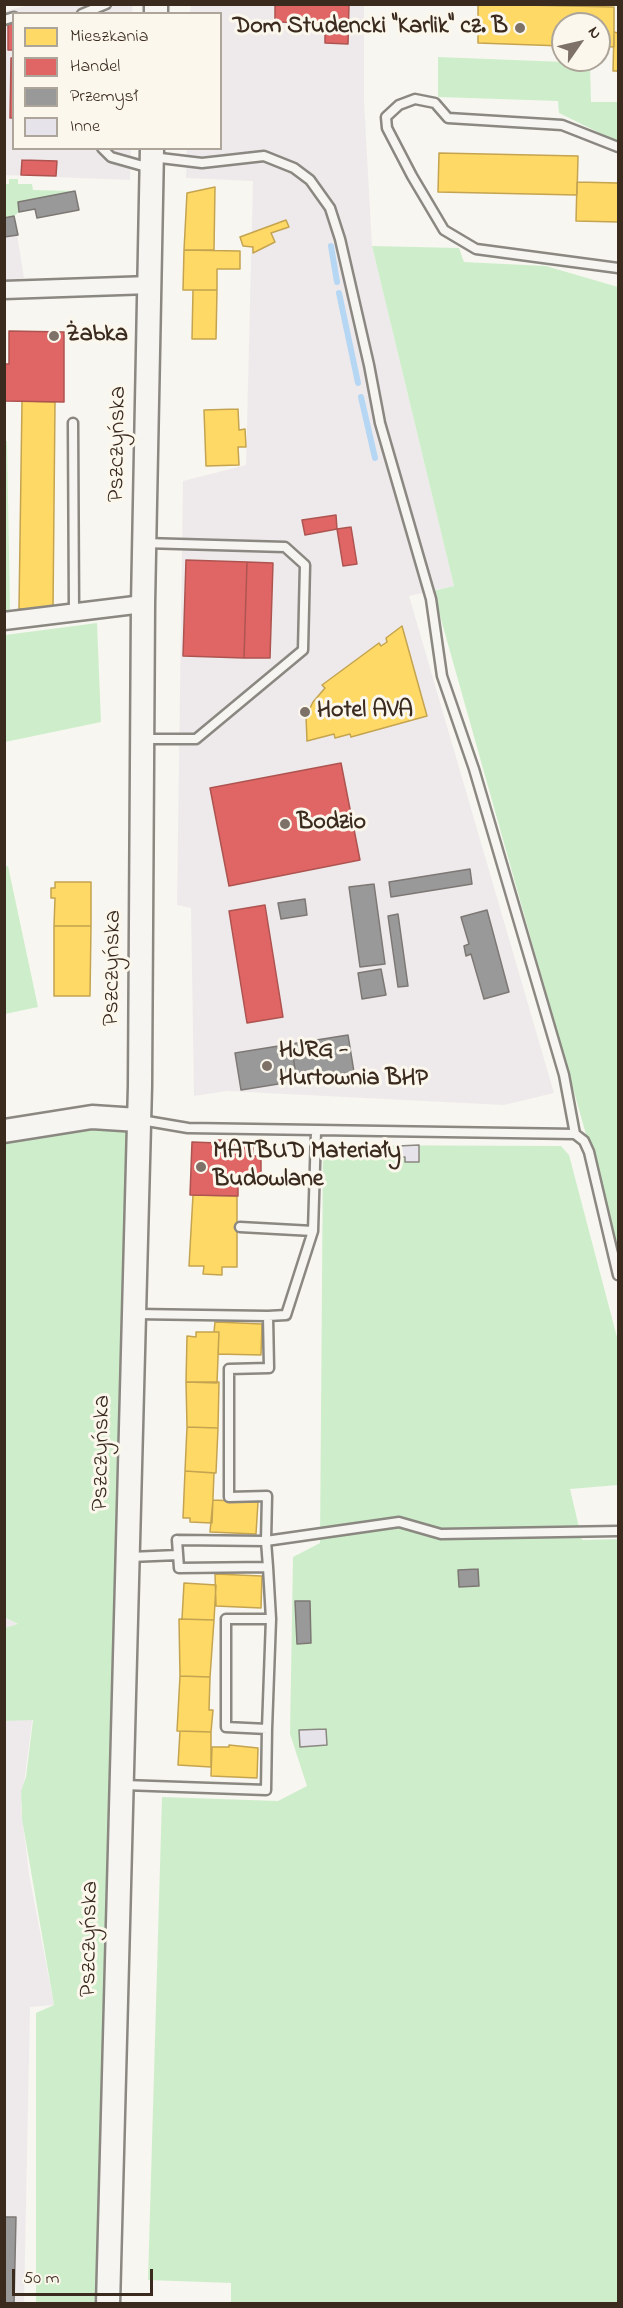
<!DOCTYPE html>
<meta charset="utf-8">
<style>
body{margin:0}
#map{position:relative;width:623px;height:2308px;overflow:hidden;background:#f8f6f0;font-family:"Indie Flower",sans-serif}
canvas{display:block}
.frame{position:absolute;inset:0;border:6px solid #3b2a1e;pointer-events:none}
.legend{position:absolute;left:12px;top:12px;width:210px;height:138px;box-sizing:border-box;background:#fbf7ec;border:2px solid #aea59a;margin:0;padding:8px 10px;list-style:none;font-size:18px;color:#3b2a1e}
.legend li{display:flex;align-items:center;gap:12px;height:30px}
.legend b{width:30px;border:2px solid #aea59a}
.north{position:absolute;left:551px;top:12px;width:60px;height:60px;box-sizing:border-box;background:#fbf7ec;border:2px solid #aea59a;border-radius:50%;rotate:56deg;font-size:16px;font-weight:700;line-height:24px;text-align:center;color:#3b2a1e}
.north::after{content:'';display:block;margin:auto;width:21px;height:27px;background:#7d7168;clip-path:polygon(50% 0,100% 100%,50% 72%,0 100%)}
.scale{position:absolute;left:12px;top:2269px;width:141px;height:27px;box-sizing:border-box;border:3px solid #3b2a1e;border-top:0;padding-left:8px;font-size:18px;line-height:21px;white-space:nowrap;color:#3b2a1e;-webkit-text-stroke:4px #fbf7ec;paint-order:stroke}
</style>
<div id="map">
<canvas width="623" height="2308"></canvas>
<div class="frame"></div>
<ul class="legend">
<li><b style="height:16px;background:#ffd966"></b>Mieszkania</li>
<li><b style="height:16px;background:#e06666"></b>Handel</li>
<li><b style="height:16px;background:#999"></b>Przemysł</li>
<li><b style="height:16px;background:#e6e4ea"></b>Inne</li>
</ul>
<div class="north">N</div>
<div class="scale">50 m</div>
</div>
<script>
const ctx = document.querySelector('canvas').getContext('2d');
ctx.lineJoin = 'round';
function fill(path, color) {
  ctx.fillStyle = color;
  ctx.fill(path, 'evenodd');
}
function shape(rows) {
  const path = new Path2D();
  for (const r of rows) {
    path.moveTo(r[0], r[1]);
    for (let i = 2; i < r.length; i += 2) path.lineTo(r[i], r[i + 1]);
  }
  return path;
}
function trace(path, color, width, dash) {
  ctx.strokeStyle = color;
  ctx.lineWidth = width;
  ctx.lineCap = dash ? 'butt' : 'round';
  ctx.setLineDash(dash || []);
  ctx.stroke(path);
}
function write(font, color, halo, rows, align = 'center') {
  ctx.font = font + ' "Indie Flower",sans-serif';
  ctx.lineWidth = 6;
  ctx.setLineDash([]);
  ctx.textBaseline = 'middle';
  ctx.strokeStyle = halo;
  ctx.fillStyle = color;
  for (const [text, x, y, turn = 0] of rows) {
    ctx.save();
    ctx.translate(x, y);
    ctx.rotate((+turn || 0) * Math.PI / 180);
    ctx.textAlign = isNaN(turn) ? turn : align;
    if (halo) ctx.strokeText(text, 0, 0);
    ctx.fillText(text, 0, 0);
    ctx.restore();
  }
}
const built = shape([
 [34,4,133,5,132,13,14,14,14,148,131,149,130,180,5,175,5,11],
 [191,5,364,5,364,101,372,246,454,586,409,596,554,1093,504,1105,227,1091,194,1096,191,908,177,905,183,481,246,465,253,181,186,178,187,149,220,148,220,14,190,13],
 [14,216,24,278,5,281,5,218],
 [4,1617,19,1625,34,1707,21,1806,29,1874,54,2005,30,2007,24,2304,4,2303]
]);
const green = shape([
 [438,57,590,63,591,102,618,102,618,142,559,113,558,101,438,97],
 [9,179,18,179,18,184,32,184,33,190,75,191,18,202,19,212,14,216,5,218,5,184,9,184],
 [372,246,459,248,464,262,546,266,618,287,618,1248,433,591,454,586],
 [5,441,7,441,10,611,5,612],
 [97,623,101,722,5,742,5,635],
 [8,866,38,1007,5,1014,4,867],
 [127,1124,108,2303,36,2303,36,2013,54,2005,22,1819,21,1791,26,1777,33,1720,5,1721,5,1628,18,1624,4,1617,4,1144],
 [328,1145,561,1146,569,1155,618,1341,618,1485,570,1489,582,1540,618,1539,618,2303,231,2304,231,2283,148,2280,162,1797,278,1801,307,1786,290,1734,293,1557,320,1543,323,1150]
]);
const homes = shape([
 [478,4,614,7,614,47,599,46,599,24,563,24,563,46,478,43,478,4],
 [614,32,618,33,618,71,613,71,614,32],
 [439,153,578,156,577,195,438,192,439,153],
 [577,182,618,183,618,222,576,221,577,182],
 [215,187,214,250,184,250,187,193,215,187],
 [286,220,289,227,271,233,275,242,253,253,253,247,243,246,240,237,286,220],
 [184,250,240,251,240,269,217,269,217,290,183,290,184,250],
 [193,290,217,290,216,339,192,339,193,290],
 [22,401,55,402,53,609,19,609,22,401],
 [238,409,239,430,245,429,246,447,238,447,239,465,206,466,204,410,238,409],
 [402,626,427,716,351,737,350,734,335,738,334,734,307,741,306,716,313,702,325,688,322,685,379,643,381,646,387,642,386,638,402,626],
 [55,882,91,882,91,926,54,926,55,898,51,898,51,888,55,888,55,882],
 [54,926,91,926,90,996,54,996,54,926],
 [193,1195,237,1196,237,1267,222,1267,222,1275,203,1274,204,1266,189,1266,193,1195],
 [215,1322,262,1324,261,1355,218,1354,219,1332,214,1332,215,1322],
 [196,1332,219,1332,217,1383,186,1382,187,1336,196,1337,196,1332],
 [186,1382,219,1382,218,1428,187,1427,186,1382],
 [187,1427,218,1428,216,1473,185,1471,187,1427],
 [185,1471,214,1473,212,1523,190,1522,190,1518,183,1518,185,1471],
 [213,1500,258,1502,256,1534,210,1532,213,1500],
 [215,1574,262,1576,261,1608,216,1606,215,1574],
 [184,1583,216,1585,214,1620,182,1619,184,1583],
 [179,1619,214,1620,210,1677,180,1676,179,1619],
 [180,1676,210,1677,209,1710,213,1710,211,1732,177,1731,180,1676],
 [180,1731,211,1732,211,1767,178,1765,180,1731],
 [229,1745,258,1748,257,1778,211,1776,212,1747,229,1747,229,1745]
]);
const shops = shape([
 [275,4,349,4,348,44,325,43,325,23,275,22,275,4],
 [8,22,14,22,14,50,8,50,8,22],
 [11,58,14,58,14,118,10,118,11,58],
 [22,160,57,161,56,176,21,175,22,160],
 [9,331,64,332,64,402,4,401,4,364,9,364,9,331],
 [336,515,337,529,305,535,302,520,336,515],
 [351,527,357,564,343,566,337,529,351,527],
 [186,560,247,562,244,658,183,656,186,560],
 [247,562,273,563,270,658,244,658,247,562],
 [341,763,360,860,229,886,210,788,341,763],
 [265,905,283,1017,247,1023,229,911,265,905],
 [218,1140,253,1141,253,1156,261,1156,261,1176,252,1175,252,1185,238,1184,238,1196,190,1195,192,1142,218,1143,218,1140]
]);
const industry = shape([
 [75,191,79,210,37,218,35,209,19,212,18,202,75,191],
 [14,216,18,235,4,237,4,218,14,216],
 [470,869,472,884,391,897,389,882,470,869],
 [374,884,385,964,360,967,349,887,374,884],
 [305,899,307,915,281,919,278,903,305,899],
 [487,910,509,992,484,999,471,954,466,956,464,946,469,944,461,917,487,910],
 [398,914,408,986,398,987,388,916,398,914],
 [381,969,386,995,362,999,358,973,381,969],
 [348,1035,354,1072,297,1081,291,1044,348,1035],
 [291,1044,297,1081,241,1090,235,1053,291,1044],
 [478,1569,479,1586,459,1587,458,1570,478,1569],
 [295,1601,310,1601,311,1643,297,1644,295,1601],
 [4,2217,16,2217,14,2304,4,2304,4,2217]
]);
const stream = shape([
 [331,246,337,282],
 [339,293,358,383],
 [361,397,375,458]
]);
const building = shape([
 [419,1145,419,1162,405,1162,405,1157,398,1157,398,1146,419,1145],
 [326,1729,327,1745,300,1747,299,1730,326,1729]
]);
const lane = shape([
 [82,14,106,4],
 [4,20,14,17],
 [618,147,562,125,448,118,435,103,415,99,399,105,386,117,387,128,412,176,444,230,476,249,618,268],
 [102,148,111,157,150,168],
 [152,157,202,163,264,156,294,168,310,180,330,208,340,239,369,365,380,423,431,599,442,676,474,769,564,1075,575,1134],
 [73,423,74,611],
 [142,739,196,739,303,650,305,565,285,547,144,543],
 [141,1120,188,1128,575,1134,584,1141,589,1152,618,1275],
 [240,1227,313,1231],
 [136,1314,268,1316,269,1368,229,1369,229,1497,267,1496,266,1541,399,1522,441,1534,618,1531],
 [268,1316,286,1315,313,1231,316,1132],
 [177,1540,266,1541,268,1567,179,1568,177,1540],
 [130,1557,178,1555],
 [267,1729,271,1619],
 [124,1785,266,1790,267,1729,226,1727,226,1619,271,1619,268,1567]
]);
const street = shape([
 [4,290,150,285],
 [4,621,143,604]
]);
const secondary = shape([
 [156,14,156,4],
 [4,1131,92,1117,138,1120],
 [108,2304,140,1086,143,604,152,148]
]);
const markers = [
 [520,28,6,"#7d7168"],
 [54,336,6,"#7d7168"],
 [305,712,6,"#7d7168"],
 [285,824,6,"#7d7168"],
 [267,1066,6,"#7d7168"],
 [201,1167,6,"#7d7168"]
];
const poiNames = [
 ["Dom Studencki \"Karlik\" cz. B",508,28,"right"],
 ["Żabka",66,336],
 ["Hotel AVA",317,712],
 ["Bodzio",297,824],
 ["HJRG -",279,1052],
 ["Hurtownia BHP",279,1080],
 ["MATBUD Materiały",213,1153],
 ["Budowlane",213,1181]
];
const streetNames = [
 ["Pszczyńska",119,444,-89],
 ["Pszczyńska",114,968,-89],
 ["Pszczyńska",103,1453,-89],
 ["Pszczyńska",91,1939,-89]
];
fill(built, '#eeeaeb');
fill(green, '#ceeecb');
fill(homes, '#ffd966');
trace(homes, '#c4a450', 1.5);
fill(shops, '#e06666');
trace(shops, '#ae5450', 1.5);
fill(industry, '#999');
trace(industry, '#7d7874', 1.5);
trace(stream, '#b6d7f4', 6);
fill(building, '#e6e4ea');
trace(building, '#8b8781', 1.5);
trace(lane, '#8b8781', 13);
trace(street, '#8b8781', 21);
trace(secondary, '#8b8781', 27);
trace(lane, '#f6f5f1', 8);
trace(street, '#f6f5f1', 16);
trace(secondary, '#f6f5f1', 22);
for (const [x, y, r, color] of markers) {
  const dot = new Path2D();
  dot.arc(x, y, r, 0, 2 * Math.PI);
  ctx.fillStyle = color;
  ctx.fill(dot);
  trace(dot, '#fbf7ec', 2);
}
write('bold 24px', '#3b2a1e', '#fbf7ec', poiNames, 'left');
write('24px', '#3b2a1e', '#fbf7ec', streetNames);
</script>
